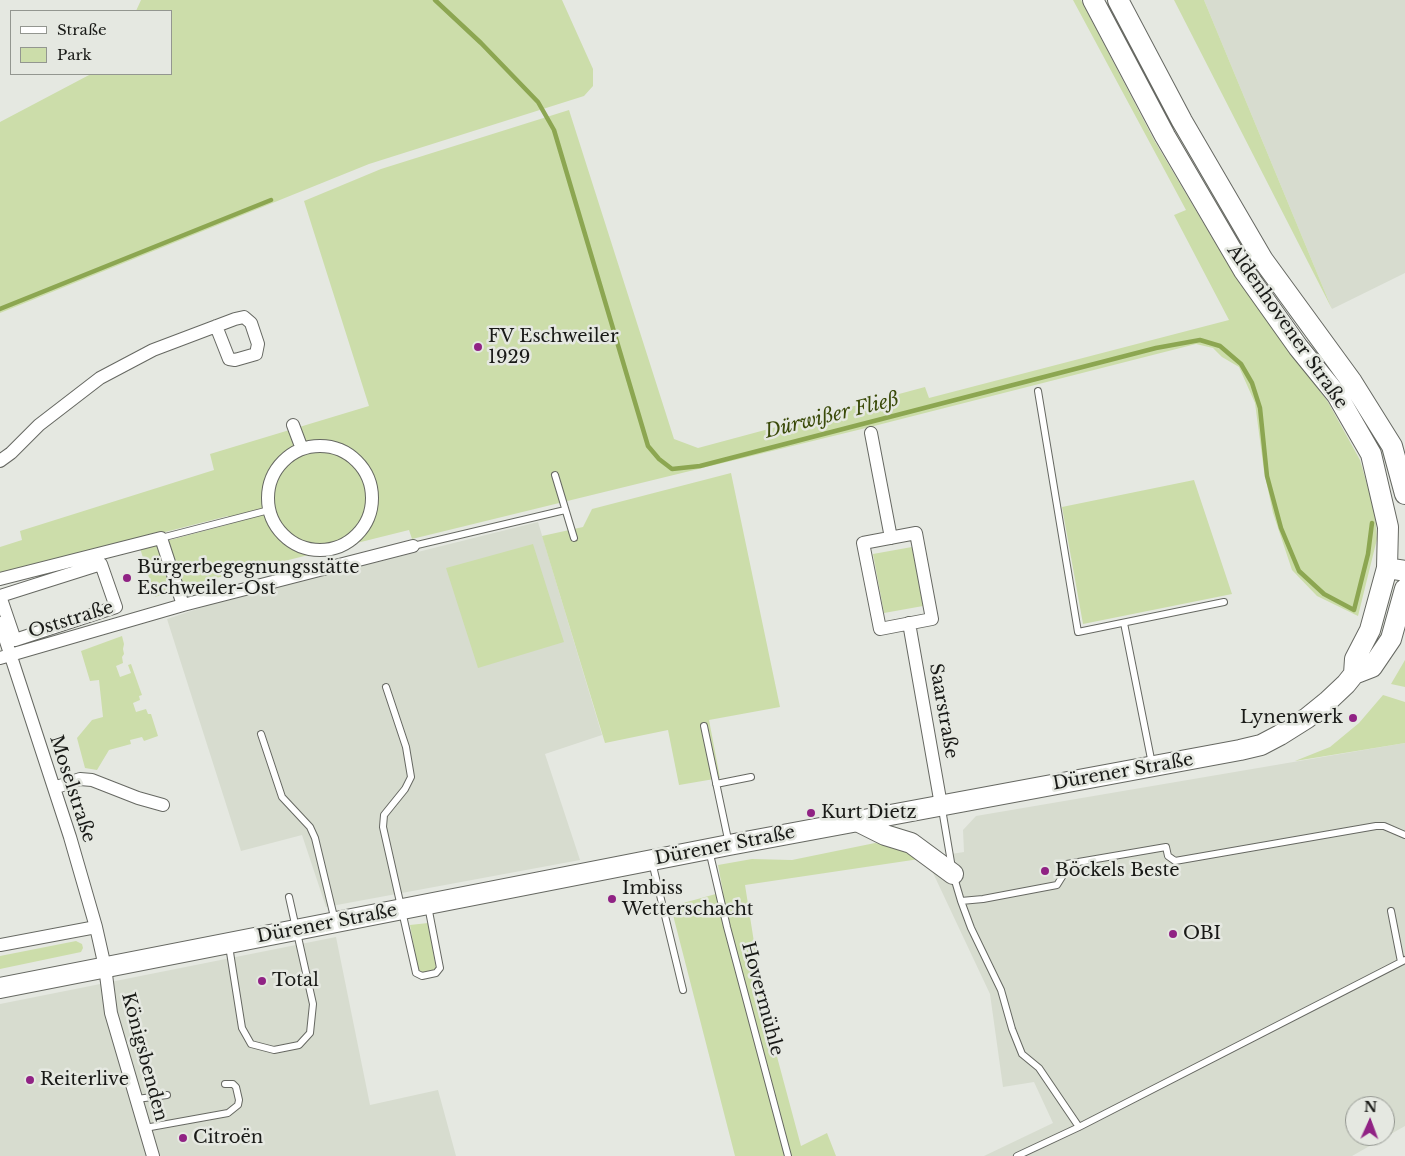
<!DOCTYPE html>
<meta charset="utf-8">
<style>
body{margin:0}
#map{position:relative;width:1405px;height:1156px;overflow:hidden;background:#e5e8e1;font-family:"Libre Baskerville",serif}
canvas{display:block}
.legend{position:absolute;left:10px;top:10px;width:162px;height:65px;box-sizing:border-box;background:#e5e8e1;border:1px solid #939690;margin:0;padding:6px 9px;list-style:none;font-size:15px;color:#191a17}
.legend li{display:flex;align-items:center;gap:10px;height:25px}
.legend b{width:25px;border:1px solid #939690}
.north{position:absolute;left:1345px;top:1096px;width:50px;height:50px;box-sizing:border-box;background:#e5e8e1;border:1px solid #939690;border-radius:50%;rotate:2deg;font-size:14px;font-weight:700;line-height:20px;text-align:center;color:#191a17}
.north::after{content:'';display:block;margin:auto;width:18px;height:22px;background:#902284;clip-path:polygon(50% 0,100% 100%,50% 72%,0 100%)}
</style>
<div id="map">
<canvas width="1405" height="1156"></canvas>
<ul class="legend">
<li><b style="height:6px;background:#fff"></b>Straße</li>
<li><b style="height:14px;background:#cda"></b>Park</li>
</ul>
<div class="north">N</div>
</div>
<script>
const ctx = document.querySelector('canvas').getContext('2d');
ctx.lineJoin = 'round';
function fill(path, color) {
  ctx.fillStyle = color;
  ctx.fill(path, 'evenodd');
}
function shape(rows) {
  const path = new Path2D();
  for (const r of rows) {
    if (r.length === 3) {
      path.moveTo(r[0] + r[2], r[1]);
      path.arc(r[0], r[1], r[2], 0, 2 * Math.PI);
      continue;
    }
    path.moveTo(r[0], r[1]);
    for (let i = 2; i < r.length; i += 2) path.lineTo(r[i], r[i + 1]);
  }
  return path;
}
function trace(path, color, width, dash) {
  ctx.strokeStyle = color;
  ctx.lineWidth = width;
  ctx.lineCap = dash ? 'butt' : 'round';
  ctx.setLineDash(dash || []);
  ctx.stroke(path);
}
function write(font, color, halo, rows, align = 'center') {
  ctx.font = font + ' "Libre Baskerville",serif';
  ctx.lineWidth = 5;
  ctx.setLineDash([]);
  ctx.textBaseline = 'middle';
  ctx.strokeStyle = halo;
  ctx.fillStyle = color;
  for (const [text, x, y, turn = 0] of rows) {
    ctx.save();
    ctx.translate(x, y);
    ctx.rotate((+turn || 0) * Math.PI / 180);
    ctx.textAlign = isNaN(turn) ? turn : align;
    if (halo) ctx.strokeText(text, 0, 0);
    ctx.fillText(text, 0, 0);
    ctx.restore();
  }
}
const built = shape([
 [1204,0,1405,0,1405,273,1332,309],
 [538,522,602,735,545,754,580,860,326,907,302,835,241,851,167,619,221,601],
 [1405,743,1405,1126,1352,1156,984,1156,1053,1123,1034,1082,1003,1087,990,994,926,858,964,852,963,830,976,816],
 [1355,1106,1385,1106,1385,1136,1355,1136],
 [336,937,370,1105,438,1090,456,1156,0,1156,0,1004]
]);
const green = shape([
 [141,0,562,0,593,69,593,86,584,96,369,164,0,313,0,122,91,74,171,74,171,11,136,11],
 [1073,0,1081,0,1154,140,1235,276,1328,402,1360,460,1375,512,1377,539,1358,616,1317,596,1292,570,1273,513,1264,471,1255,403,1239,367,1222,357,1213,348,1196,344,870,427,412,539,409,530,192,584,155,597,140,548,230,524,228,516,0,574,0,547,22,540,20,531,214,470,210,454,369,406,304,201,381,169,569,110,674,439,698,448,925,387,929,398,1229,320,1174,215,1186,210],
 [1174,0,1204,0,1332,309],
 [731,473,780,707,709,720,720,778,679,785,668,730,605,743,542,536,583,527,592,509],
 [1194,480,1232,594,1083,624,1062,507],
 [533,544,564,642,478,668,446,568],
 [912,547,923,606,884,613,873,554],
 [122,636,124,644,123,649,124,654,122,657,123,663,116,666,120,677,131,673,128,665,131,664,142,695,139,696,140,700,133,703,136,712,146,709,148,714,151,714,158,736,144,741,142,737,130,740,131,744,109,750,97,770,85,768,77,738,92,720,103,717,99,680,90,681,81,651],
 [1405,660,1405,687,1391,684],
 [1383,695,1405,702,1405,743,1295,761,1330,747,1359,723],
 [875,843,902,848,926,858,745,885,765,1012,801,1146,827,1133,836,1156,735,1156,673,915,676,905,723,892,718,865,752,859,792,860],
 [428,923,436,968,435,971,421,973,418,971,410,925],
 [76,941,82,944,83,948,81,952,0,969,0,956]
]);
const stream = shape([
 [435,0,481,43,538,102,554,130,648,446,659,459,672,469,700,466,1156,348,1200,340,1220,346,1241,364,1252,383,1260,408,1267,476,1281,528,1299,571,1324,594,1354,610,1368,554,1372,523],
 [0,309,271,200]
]);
const lane = shape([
 [1038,391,1078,632,1224,602],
 [555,475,574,538],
 [161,538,269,510],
 [413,546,565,510],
 [1124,623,1152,764],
 [386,687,406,747,411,777,405,789,384,815,383,827,416,973,422,976,436,973,440,968,428,906],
 [704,726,729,844],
 [261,734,282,797,310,827,315,838,335,921],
 [716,784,751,777],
 [942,809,953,874,961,901,971,928,1001,990,1012,1029,1022,1054,1039,1068,1079,1127],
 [709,850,727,927,788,1156],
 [652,862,683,990],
 [961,901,983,899,1057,885,1062,877,1061,865,1166,847,1168,856,1175,861,1376,826,1384,826,1405,835],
 [1391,911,1401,962],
 [229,946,242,1028,251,1044,274,1050,299,1045,310,1033,313,1004,289,897],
 [137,1099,167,1095],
 [145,1128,228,1113,238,1105,239,1100,236,1087,233,1084,225,1084],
 [1017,1156,1079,1127,1405,960]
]);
const street = shape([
 [293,425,302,449],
 [871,433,891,538],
 [320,498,52],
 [0,461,11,453,39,425,100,378,153,350,235,319,244,317,251,323,258,344,256,354,235,360,229,359,216,326],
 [916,533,932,619,880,629,863,543,916,533],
 [101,564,116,607,15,640,0,596,101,564],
 [0,579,161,538,183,605],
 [0,623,70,837,96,927,105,967,111,1013,153,1156],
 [909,623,941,805],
 [0,658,183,605,413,546],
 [54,788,80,779,92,780,138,798,163,805],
 [0,945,96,927]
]);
const primary = shape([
 [1093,0,1165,136,1244,271,1298,347,1337,395,1371,454,1388,527,1387,568,1370,630,1355,659,1354,674],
 [1118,0,1182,121,1263,260,1352,382,1392,446,1405,494],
 [1387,568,1405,571],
 [857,821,885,835,911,843,953,874],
 [0,988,729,845,1240,750,1261,745,1280,735,1307,718,1328,701,1346,684,1354,674,1372,667,1391,639,1405,589]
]);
const markers = [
 [478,347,5,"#902284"],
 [127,578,5,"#902284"],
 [1353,718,5,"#902284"],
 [811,813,5,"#902284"],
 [1045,871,5,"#902284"],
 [612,899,5,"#902284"],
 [1173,934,5,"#902284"],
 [262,981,5,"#902284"],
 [30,1080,5,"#902284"],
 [183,1138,5,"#902284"]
];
const streetNames = [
 ["Aldenhovener Straße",1287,327,55],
 ["Oststraße",71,620,-17],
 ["Saarstraße",943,711,80],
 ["Dürener Straße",1123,772,-10],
 ["Moselstraße",72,789,72],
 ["Dürener Straße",725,846,-11],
 ["Dürener Straße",327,924,-11],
 ["Hovermühle",762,999,75],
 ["Königsbenden",144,1057,75]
];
const poiNames = [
 ["FV Eschweiler",488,337],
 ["1929",488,358],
 ["Bürgerbegegnungsstätte",137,568],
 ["Eschweiler-Ost",137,589],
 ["Lynenwerk",1343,718,"right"],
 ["Kurt Dietz",821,813],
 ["Böckels Beste",1055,871],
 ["Imbiss",622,889],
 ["Wetterschacht",622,910],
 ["OBI",1183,934],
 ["Total",272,981],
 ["Reiterlive",40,1080],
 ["Citroën",193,1138]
];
const waterNames = [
 ["Dürwißer Fließ",832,416,-14]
];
fill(built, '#d7dccf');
fill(green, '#cda');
trace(stream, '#8ca651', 4.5);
trace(lane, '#666862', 8);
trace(street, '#666862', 14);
trace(primary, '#666862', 22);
trace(lane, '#fff', 6);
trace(street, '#fff', 12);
trace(primary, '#fff', 20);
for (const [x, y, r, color] of markers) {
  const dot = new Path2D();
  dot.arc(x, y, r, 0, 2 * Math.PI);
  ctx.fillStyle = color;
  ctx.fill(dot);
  trace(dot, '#e5e8e1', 2);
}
write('18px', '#191a17', '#e5e8e1', streetNames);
write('18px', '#191a17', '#e5e8e1', poiNames, 'left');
write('italic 19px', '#3a4a09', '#e5e8e1', waterNames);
</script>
